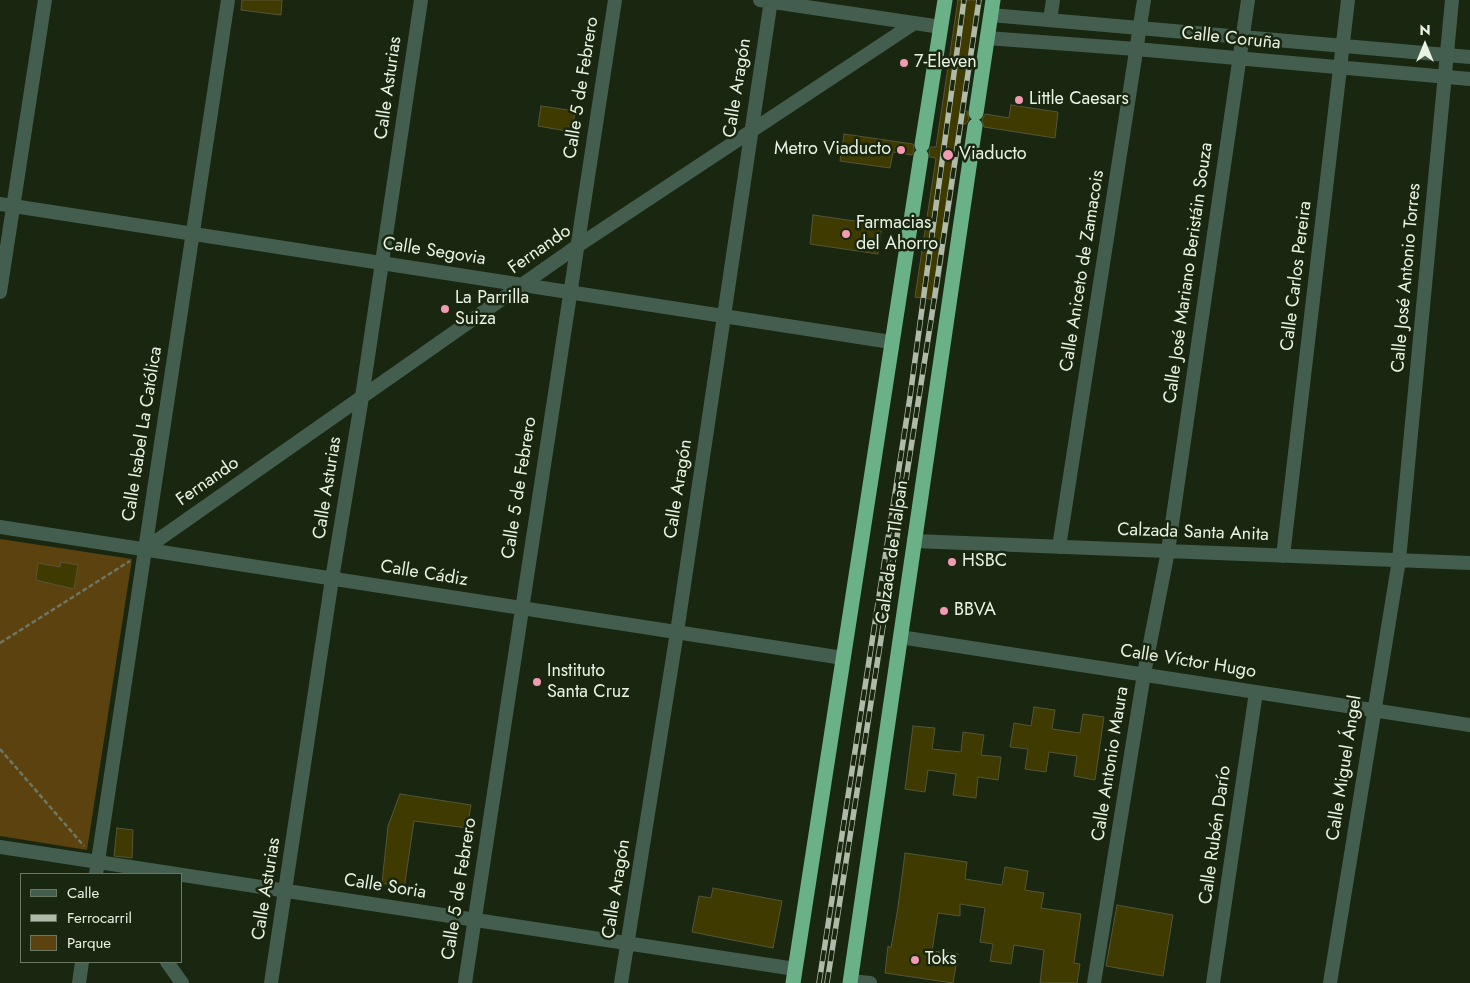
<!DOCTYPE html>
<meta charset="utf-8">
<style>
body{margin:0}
#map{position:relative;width:1470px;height:983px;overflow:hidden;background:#1a2710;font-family:Jost,sans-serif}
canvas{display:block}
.legend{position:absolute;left:20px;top:873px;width:162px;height:90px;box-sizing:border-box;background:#1a2710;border:1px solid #6d7864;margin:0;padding:6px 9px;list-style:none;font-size:15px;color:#e9f2e3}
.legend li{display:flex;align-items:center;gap:10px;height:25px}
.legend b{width:25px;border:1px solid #6d7864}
.north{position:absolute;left:1400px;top:20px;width:50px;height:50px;-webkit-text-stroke:4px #1a2710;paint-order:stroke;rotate:0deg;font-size:14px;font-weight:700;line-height:20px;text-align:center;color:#e9f2e3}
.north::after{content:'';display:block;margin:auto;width:18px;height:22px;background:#e9f2e3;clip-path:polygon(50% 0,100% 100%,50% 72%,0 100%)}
</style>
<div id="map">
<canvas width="1470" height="983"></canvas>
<ul class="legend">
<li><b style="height:6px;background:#435e4e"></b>Calle</li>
<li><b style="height:6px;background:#b0baa9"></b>Ferrocarril</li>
<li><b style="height:14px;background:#5c420e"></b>Parque</li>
</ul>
<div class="north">N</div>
</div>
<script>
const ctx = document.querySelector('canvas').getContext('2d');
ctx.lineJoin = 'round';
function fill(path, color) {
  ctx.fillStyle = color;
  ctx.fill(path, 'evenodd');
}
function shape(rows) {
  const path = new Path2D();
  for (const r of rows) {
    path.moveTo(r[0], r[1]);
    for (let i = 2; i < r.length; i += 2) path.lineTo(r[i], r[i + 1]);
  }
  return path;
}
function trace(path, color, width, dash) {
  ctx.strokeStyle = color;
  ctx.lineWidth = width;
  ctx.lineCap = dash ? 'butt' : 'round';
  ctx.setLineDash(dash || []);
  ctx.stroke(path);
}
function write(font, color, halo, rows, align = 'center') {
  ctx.font = font + ' Jost,sans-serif';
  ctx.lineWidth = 5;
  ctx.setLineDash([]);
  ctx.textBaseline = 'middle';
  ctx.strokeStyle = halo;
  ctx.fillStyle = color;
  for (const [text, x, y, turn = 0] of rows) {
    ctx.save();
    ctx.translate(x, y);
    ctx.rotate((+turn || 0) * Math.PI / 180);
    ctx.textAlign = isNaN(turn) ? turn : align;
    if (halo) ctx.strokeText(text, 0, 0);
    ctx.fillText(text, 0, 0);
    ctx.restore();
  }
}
const green = shape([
 [0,539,132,559,87,850,0,836]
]);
const building = shape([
 [242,0,282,0,281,15,241,10,242,0],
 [958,0,980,0,964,111,967,111,969,119,966,124,963,124,937,300,915,297,936,158,930,157,929,151,931,147,936,147,958,0],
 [1011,105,1058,112,1055,138,984,127,982,120,985,114,1009,118,1011,105],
 [541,106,575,111,572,132,538,126,541,106],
 [844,134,913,144,914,150,912,155,893,152,890,168,840,161,844,134],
 [813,215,882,225,878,254,810,244,813,215],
 [61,562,78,565,74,589,36,580,38,563,60,567,61,562],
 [1034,707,1055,710,1052,729,1080,733,1083,714,1104,717,1095,780,1074,776,1077,756,1049,752,1046,772,1025,769,1028,749,1010,747,1014,723,1031,726,1034,707],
 [913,726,935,728,932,749,961,752,963,732,984,735,981,755,1001,757,998,780,978,777,976,798,953,795,956,774,928,770,925,792,905,789,913,726],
 [400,794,471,805,467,828,414,821,404,889,382,883,388,826,400,794],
 [117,828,133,830,132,858,114,856,117,828],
 [905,853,967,862,965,879,1002,885,1005,867,1028,871,1025,890,1044,893,1041,908,1081,914,1074,963,1080,964,1077,983,1040,983,1044,950,1014,945,1011,964,990,961,993,944,980,942,985,908,960,904,960,916,938,913,932,951,958,954,953,983,885,973,888,946,891,948,898,907,905,853],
 [713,888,782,901,773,948,692,932,699,896,711,898,713,888],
 [1117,905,1173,915,1163,976,1106,966,1117,905]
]);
const path = shape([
 [0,643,130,561],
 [0,749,84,846]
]);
const minor = shape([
 [760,0,941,27],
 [991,15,1470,57],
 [1050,20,1053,0],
 [987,38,1136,49,1470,79],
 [0,204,891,342],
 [0,292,45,0],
 [0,527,843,658],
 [914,541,1470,563],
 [1059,547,1144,0],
 [145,549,576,247,913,24],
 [1283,556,1348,0],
 [900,637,1470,725],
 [0,847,795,969],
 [96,874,228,0],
 [167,962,182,983],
 [850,981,870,983],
 [79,983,82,962],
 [271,983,332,579,362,397,421,0],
 [465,983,615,0],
 [621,983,677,632,771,0],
 [1094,983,1144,674,1168,551,1248,0],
 [1213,983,1256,692],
 [1330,983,1399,560,1452,0]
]);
const highway = shape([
 [976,113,993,0],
 [922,145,945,0],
 [793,983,921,156],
 [850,983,975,126]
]);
const rail = shape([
 [819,983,910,397,964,0],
 [827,983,934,301,979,0]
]);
const markers = [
 [904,63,5,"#f19ab1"],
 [1019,100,5,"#f19ab1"],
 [901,150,5,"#f19ab1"],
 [948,155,6,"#f19ab1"],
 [846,234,5,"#f19ab1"],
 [445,309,5,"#f19ab1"],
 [952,562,5,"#f19ab1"],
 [944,611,5,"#f19ab1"],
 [537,682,5,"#f19ab1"],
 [915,960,5,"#f19ab1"]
];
const streetNames = [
 ["Calle Coruña",1231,39,6],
 ["Calle Asturias",389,88,-82],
 ["Calle 5 de Febrero",582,88,-81],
 ["Calle Aragón",738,88,-81],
 ["Fernando",540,250,-35],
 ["Calle Segovia",434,252,9],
 ["Calle Aniceto de Zamacois",1083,271,-81],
 ["Calle José Mariano Beristáin Souza",1189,273,-82],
 ["Calle Carlos Pereira",1297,276,-83],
 ["Calle José Antonio Torres",1407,278,-85],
 ["Calle Isabel La Católica",143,434,-81],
 ["Fernando",208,482,-35],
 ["Calle Asturias",328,488,-81],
 ["Calle 5 de Febrero",520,488,-81],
 ["Calle Aragón",679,489,-81],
 ["Calzada Santa Anita",1193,533,2],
 ["Calzada de Tlalpan",893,552,-82],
 ["Calle Cádiz",424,574,9],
 ["Calle Víctor Hugo",1188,662,9],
 ["Calle Antonio Maura",1111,764,-81],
 ["Calle Miguel Ángel",1345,768,-81],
 ["Calle Rubén Darío",1216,835,-82],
 ["Calle Soria",385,887,9],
 ["Calle Asturias",267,889,-81],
 ["Calle 5 de Febrero",460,889,-81],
 ["Calle Aragón",617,889,-81]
];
const poiNames = [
 ["7-Eleven",914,63],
 ["Little Caesars",1029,100],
 ["Metro Viaducto",891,150,"right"],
 ["Viaducto",959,155],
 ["Farmacias",856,224],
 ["del Ahorro",856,245],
 ["La Parrilla",455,299],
 ["Suiza",455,320],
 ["HSBC",962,562],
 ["BBVA",954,611],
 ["Instituto",547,672],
 ["Santa Cruz",547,693],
 ["Toks",925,960]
];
fill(green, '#5c420e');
fill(building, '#3e3a00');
trace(building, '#565538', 1);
trace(path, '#6c7864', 2.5, [5, 2.5]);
trace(minor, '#435e4e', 14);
trace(highway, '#6ab188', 15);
trace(rail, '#b0baa9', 5.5);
trace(rail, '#1a2710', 4, [11]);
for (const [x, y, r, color] of markers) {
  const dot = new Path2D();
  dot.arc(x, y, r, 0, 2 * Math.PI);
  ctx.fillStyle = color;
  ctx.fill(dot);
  trace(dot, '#1a2710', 2);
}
write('18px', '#e9f2e3', '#1a2710', streetNames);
write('18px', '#e9f2e3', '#1a2710', poiNames, 'left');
</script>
